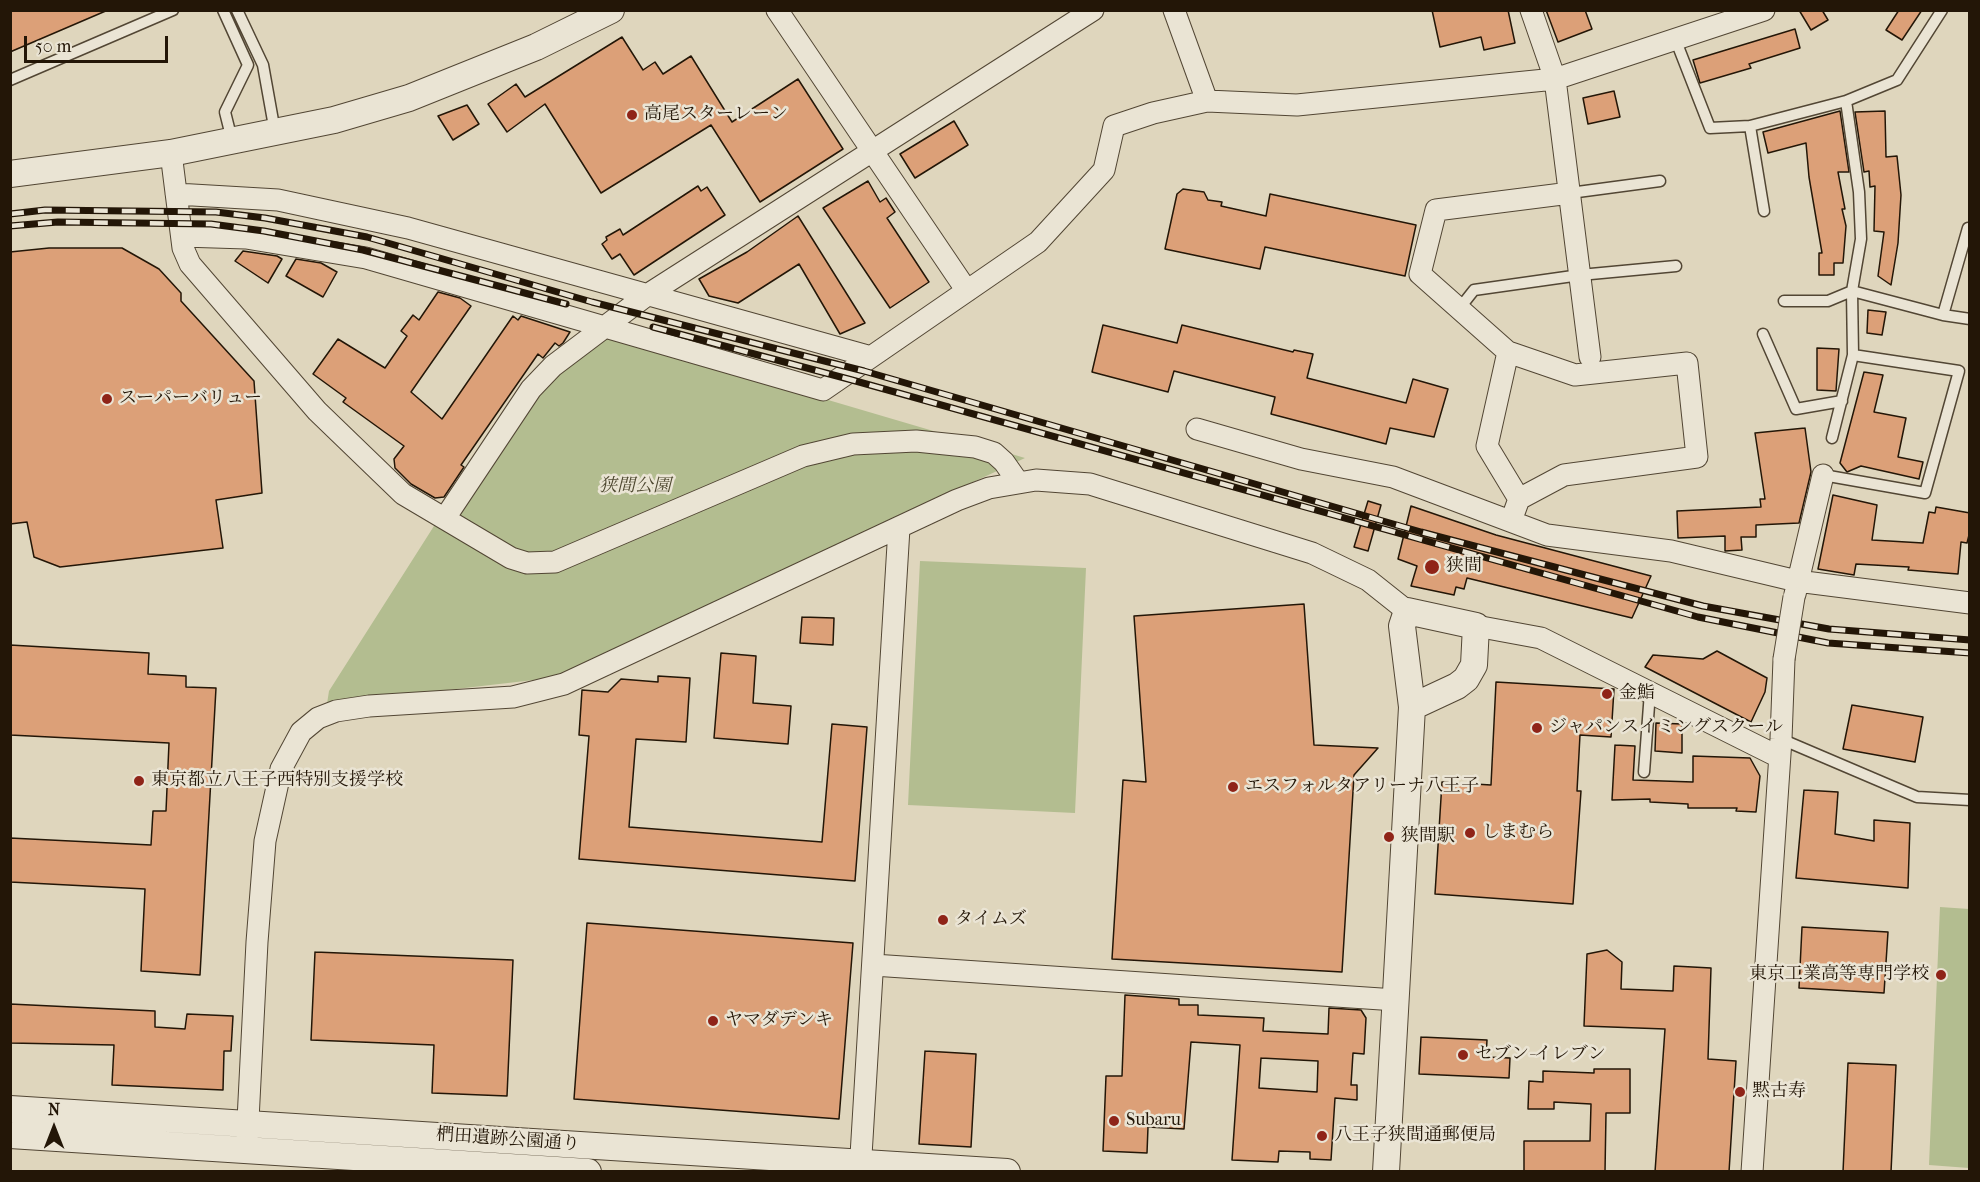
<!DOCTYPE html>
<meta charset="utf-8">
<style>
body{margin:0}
#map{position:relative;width:1980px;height:1182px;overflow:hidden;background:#dfd6bd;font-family:"IM FELL French Canon",serif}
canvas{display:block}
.frame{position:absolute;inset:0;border:12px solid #231607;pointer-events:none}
.north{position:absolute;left:24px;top:1098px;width:60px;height:60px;-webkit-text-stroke:4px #eae4d4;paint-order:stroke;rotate:0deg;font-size:16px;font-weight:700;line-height:24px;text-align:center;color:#231607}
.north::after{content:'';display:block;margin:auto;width:21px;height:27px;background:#231607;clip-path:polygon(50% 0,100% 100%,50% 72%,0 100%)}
.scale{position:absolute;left:24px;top:36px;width:144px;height:27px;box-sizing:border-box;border:3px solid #231607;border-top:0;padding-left:8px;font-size:18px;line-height:21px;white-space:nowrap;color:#231607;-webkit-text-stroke:4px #eae4d4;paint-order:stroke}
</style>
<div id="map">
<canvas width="1980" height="1182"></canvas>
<div class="frame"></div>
<div class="north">N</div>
<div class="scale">50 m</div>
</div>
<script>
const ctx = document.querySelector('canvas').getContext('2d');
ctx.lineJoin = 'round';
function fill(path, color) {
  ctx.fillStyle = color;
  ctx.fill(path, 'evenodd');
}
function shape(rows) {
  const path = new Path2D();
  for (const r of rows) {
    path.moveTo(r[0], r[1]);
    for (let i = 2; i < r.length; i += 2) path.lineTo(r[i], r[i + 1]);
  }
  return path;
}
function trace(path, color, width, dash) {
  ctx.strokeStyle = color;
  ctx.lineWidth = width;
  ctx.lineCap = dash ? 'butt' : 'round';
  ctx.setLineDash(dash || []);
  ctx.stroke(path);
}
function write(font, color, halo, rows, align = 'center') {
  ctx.font = font + ' "IM FELL French Canon","Noto Serif JP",serif';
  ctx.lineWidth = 5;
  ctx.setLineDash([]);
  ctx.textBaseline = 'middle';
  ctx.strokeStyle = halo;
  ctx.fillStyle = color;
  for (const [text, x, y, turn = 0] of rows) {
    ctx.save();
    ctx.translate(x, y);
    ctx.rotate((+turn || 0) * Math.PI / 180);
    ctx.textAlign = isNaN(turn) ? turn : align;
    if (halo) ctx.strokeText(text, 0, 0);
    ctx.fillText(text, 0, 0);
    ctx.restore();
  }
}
const green = shape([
 [594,331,1025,458,551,678,335,703,326,710,329,691,441,515,567,350],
 [920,561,1086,568,1075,813,908,805],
 [1940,907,1969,909,1969,1168,1929,1165]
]);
const building = shape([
 [10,10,108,10,10,52,10,10],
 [1432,10,1508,10,1515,43,1484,50,1481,37,1440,47,1432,10],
 [1546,10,1585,10,1592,29,1558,42,1546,10],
 [1799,10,1822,10,1828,20,1811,30,1799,10],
 [1899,10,1922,10,1902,40,1886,30,1899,10],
 [1795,29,1800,48,1749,64,1751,68,1700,83,1693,60,1795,29],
 [622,37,643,70,655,62,663,74,691,56,732,122,798,79,843,149,760,202,711,125,601,193,545,104,507,132,488,104,516,84,525,97,622,37],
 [1614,91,1620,117,1588,124,1583,98,1614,91],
 [467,105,479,124,453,140,438,116,467,105],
 [1840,111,1849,172,1838,172,1845,209,1842,209,1846,226,1843,263,1834,263,1834,275,1819,275,1819,253,1822,253,1809,177,1806,143,1768,153,1763,132,1840,111],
 [1885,111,1886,157,1897,156,1901,195,1898,243,1891,285,1878,276,1884,232,1874,231,1875,186,1870,187,1869,171,1864,172,1855,112,1885,111],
 [954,121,968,145,915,178,900,154,954,121],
 [868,181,880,202,886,198,895,212,887,218,929,282,890,308,823,208,868,181],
 [698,186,701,191,707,187,725,215,634,275,620,254,612,259,602,244,607,240,606,237,620,229,623,235,698,186],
 [1183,189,1204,192,1208,200,1222,202,1221,206,1266,216,1270,194,1416,225,1405,276,1265,247,1260,269,1165,249,1177,194,1183,189],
 [798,216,865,323,840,334,799,264,738,303,709,296,699,279,747,252,798,216],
 [49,248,122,248,159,269,181,293,181,301,254,381,262,493,216,500,223,548,60,567,34,557,27,522,10,524,10,252,49,248],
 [243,251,277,256,282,259,268,283,235,261,243,251],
 [296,259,321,263,337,272,323,297,286,276,296,259],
 [438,292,460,298,471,306,411,392,442,419,513,316,518,320,521,316,570,332,563,343,559,346,555,343,543,358,538,354,461,465,464,467,444,497,435,498,411,484,395,468,394,459,404,446,343,402,346,398,313,374,338,339,385,368,407,336,401,331,413,315,419,320,438,292],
 [1868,310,1886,312,1882,335,1867,333,1868,310],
 [1103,325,1177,343,1182,325,1293,352,1294,350,1313,354,1307,378,1406,403,1413,379,1448,389,1434,437,1390,428,1386,444,1271,414,1275,397,1174,371,1168,392,1092,372,1103,325],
 [1817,348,1839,349,1836,391,1817,390,1817,348],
 [1864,372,1883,375,1874,412,1906,418,1898,457,1923,462,1919,479,1861,466,1847,472,1840,463,1864,372],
 [1805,428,1811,472,1799,523,1756,525,1756,537,1741,537,1742,550,1725,551,1725,536,1678,538,1677,511,1761,507,1760,499,1765,499,1755,433,1805,428],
 [1833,495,1877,505,1872,540,1923,543,1929,512,1935,513,1936,507,1970,513,1970,531,1967,543,1961,542,1958,574,1908,570,1909,567,1856,564,1854,575,1818,569,1833,495],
 [1368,501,1381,505,1368,551,1354,547,1368,501],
 [1411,506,1496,535,1651,576,1632,618,1467,578,1464,589,1456,587,1454,595,1411,586,1417,566,1398,559,1411,506],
 [1304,604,1314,745,1378,748,1354,775,1342,972,1112,959,1123,780,1146,782,1134,616,1304,604],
 [802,617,834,618,833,645,800,643,802,617],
 [10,645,149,653,148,674,186,676,186,687,216,688,200,975,141,971,145,889,10,882,10,838,151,845,153,811,166,811,169,743,10,735,10,645],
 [1717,651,1767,678,1765,692,1751,722,1645,667,1653,655,1703,659,1717,651],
 [721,653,756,656,753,703,791,706,788,744,714,738,721,653],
 [658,676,690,678,686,742,636,739,629,827,822,842,832,724,867,727,855,881,579,859,589,736,579,735,582,690,608,692,621,679,658,682,658,676],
 [1496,682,1614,689,1611,737,1580,735,1577,791,1581,791,1573,904,1435,894,1442,782,1491,785,1496,682],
 [1852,705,1923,717,1915,762,1843,749,1852,705],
 [1656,723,1682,724,1682,753,1655,751,1656,723],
 [1615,745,1635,746,1633,780,1693,782,1693,756,1750,758,1760,776,1756,812,1736,811,1737,808,1688,808,1688,804,1650,802,1650,799,1612,800,1615,745],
 [1804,790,1838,792,1835,834,1874,841,1874,820,1910,823,1908,888,1796,878,1804,790],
 [587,923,853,943,839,1119,574,1099,587,923],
 [1802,927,1888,932,1884,993,1799,988,1802,927],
 [1607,950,1622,962,1621,989,1673,991,1674,966,1711,968,1708,1059,1736,1061,1729,1172,1655,1172,1665,1029,1584,1026,1587,954,1607,950],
 [315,952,513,960,507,1096,432,1093,434,1045,311,1040,315,952],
 [1125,995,1179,999,1179,1005,1198,1005,1198,1015,1264,1018,1263,1031,1328,1034,1329,1008,1361,1010,1366,1018,1364,1054,1353,1053,1351,1085,1357,1085,1357,1100,1335,1098,1331,1160,1310,1159,1310,1152,1279,1151,1278,1162,1232,1160,1240,1045,1191,1042,1184,1129,1148,1127,1147,1153,1103,1151,1106,1076,1122,1076,1125,995],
 [1261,1058,1318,1061,1317,1092,1259,1088,1261,1058],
 [10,1004,155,1011,155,1027,185,1029,187,1014,233,1016,231,1051,224,1051,223,1090,112,1085,114,1045,10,1043,10,1004],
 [1421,1037,1487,1040,1486,1057,1510,1058,1509,1078,1419,1074,1421,1037],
 [925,1051,976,1054,971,1147,919,1144,925,1051],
 [1848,1063,1896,1065,1891,1172,1843,1172,1848,1063],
 [1594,1069,1630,1069,1630,1113,1606,1113,1605,1172,1524,1172,1524,1141,1590,1141,1591,1104,1554,1102,1554,1109,1528,1109,1529,1081,1543,1082,1543,1071,1594,1073,1594,1069]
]);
const service = shape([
 [223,10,248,65,225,112,232,140],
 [237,10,263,65,275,132],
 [1676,41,1710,128,1750,126,1846,101,1859,192,1861,239,1852,291,1853,355,1832,438],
 [10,80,173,10],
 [1846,101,1897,80,1942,10],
 [1750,126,1764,211],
 [1570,193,1660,181],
 [1784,301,1828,301,1852,291,1943,315,1970,319],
 [1459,309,1474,290,1580,275,1676,266],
 [1943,315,1968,228],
 [1763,334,1796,409,1842,401],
 [1823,475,1925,493,1959,371,1853,355],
 [1781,739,1917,797,1970,800],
 [1644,772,1650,692]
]);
const minor = shape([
 [777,10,967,291],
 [1174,10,1207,101],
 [1531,10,1555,79,1590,357],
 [171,153,183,248,190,264,317,411,403,494,511,558,527,563,555,562,803,456,853,444,916,441,975,447,994,453,1004,462,1018,482],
 [176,194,278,200,408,228,868,356],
 [182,236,246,238,366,258,823,390,1038,242,1104,170,1114,126,1153,113,1207,101,1297,105,1555,79,1764,10],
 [1508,352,1575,375,1687,363,1697,457,1564,475,1519,499],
 [1197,429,1301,459,1393,477,1547,535,1671,551,1797,581,1970,603],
 [445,518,531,389,553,366,647,295,1093,10],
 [1511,521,1519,499,1487,446,1508,352,1420,274,1436,210,1570,193],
 [1795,594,1823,475],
 [1476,626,1541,638,1779,757],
 [873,965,1396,1000],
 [247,1140,257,942,265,841,281,769,301,732,318,718,336,711,369,706,513,697,564,684,957,500,989,488,1036,480,1090,484,1312,553,1368,580,1407,611],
 [860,1172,899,528],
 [1752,1172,1781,739,1784,659]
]);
const tertiary = shape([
 [10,174,171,153,334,120,409,98,536,47,611,10],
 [10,1109,1007,1172],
 [10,1135,588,1172],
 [1386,1172,1412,707,1402,626,1407,611,1476,626,1474,665,1466,679,1457,686,1412,707]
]);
const rail = shape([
 [10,214,45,210,216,212,265,218,367,237,592,302,864,371,1421,532,1703,606,1829,629,1970,640],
 [10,226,58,222,211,224,264,231,363,250,566,304],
 [653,327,852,380,1698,617,1828,643,1970,653]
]);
const minorBridge = shape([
 [1784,659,1794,597]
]);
const markers = [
 [632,115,6,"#8f2418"],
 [107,399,6,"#8f2418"],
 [1432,567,8,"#8f2418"],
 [1607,694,6,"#8f2418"],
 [1537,728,6,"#8f2418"],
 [139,781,6,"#8f2418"],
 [1233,787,6,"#8f2418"],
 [1470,833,6,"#8f2418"],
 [1389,837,6,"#8f2418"],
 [943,920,6,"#8f2418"],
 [1941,975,6,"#8f2418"],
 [713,1021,6,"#8f2418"],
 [1463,1055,6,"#8f2418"],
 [1740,1092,6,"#8f2418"],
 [1114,1121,6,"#8f2418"],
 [1322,1136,6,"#8f2418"]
];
const poiNames = [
 ["高尾スターレーン",644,115],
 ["スーパーバリュー",119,399],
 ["狭間",1446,567],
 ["金鮨",1619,694],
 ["ジャパンスイミングスクール",1549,728],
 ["東京都立八王子西特別支援学校",151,781],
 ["エスフォルタアリーナ八王子",1245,787],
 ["しまむら",1482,833],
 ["狭間駅",1401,837],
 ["タイムズ",955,920],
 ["東京工業高等専門学校",1929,975,"right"],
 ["ヤマダデンキ",725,1021],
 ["セブン-イレブン",1475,1055],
 ["黙古寿",1752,1092],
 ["Subaru",1126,1121],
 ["八王子狭間通郵便局",1334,1136]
];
const parkNames = [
 ["狭間公園",635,487]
];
const streetNames = [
 ["椚田遺跡公園通り",508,1140,4]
];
fill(green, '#b3bd90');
fill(building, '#dca078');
trace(building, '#231607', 1.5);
trace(service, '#524634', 13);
trace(minor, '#524634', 23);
trace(tertiary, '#524634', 28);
trace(service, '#eae4d4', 10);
trace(minor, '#eae4d4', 21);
trace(tertiary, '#eae4d4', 26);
trace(rail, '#231607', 7);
trace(rail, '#eae4d4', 4.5, [14]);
trace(minorBridge, '#524634', 23, []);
trace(minorBridge, '#eae4d4', 21);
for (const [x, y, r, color] of markers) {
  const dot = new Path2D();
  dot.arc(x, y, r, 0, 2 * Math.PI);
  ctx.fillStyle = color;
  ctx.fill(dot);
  trace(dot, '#eae4d4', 2);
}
write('18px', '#231607', '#eae4d4', poiNames, 'left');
write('italic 18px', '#4e4830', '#eae4d4', parkNames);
write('18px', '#231607', '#eae4d4', streetNames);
</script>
